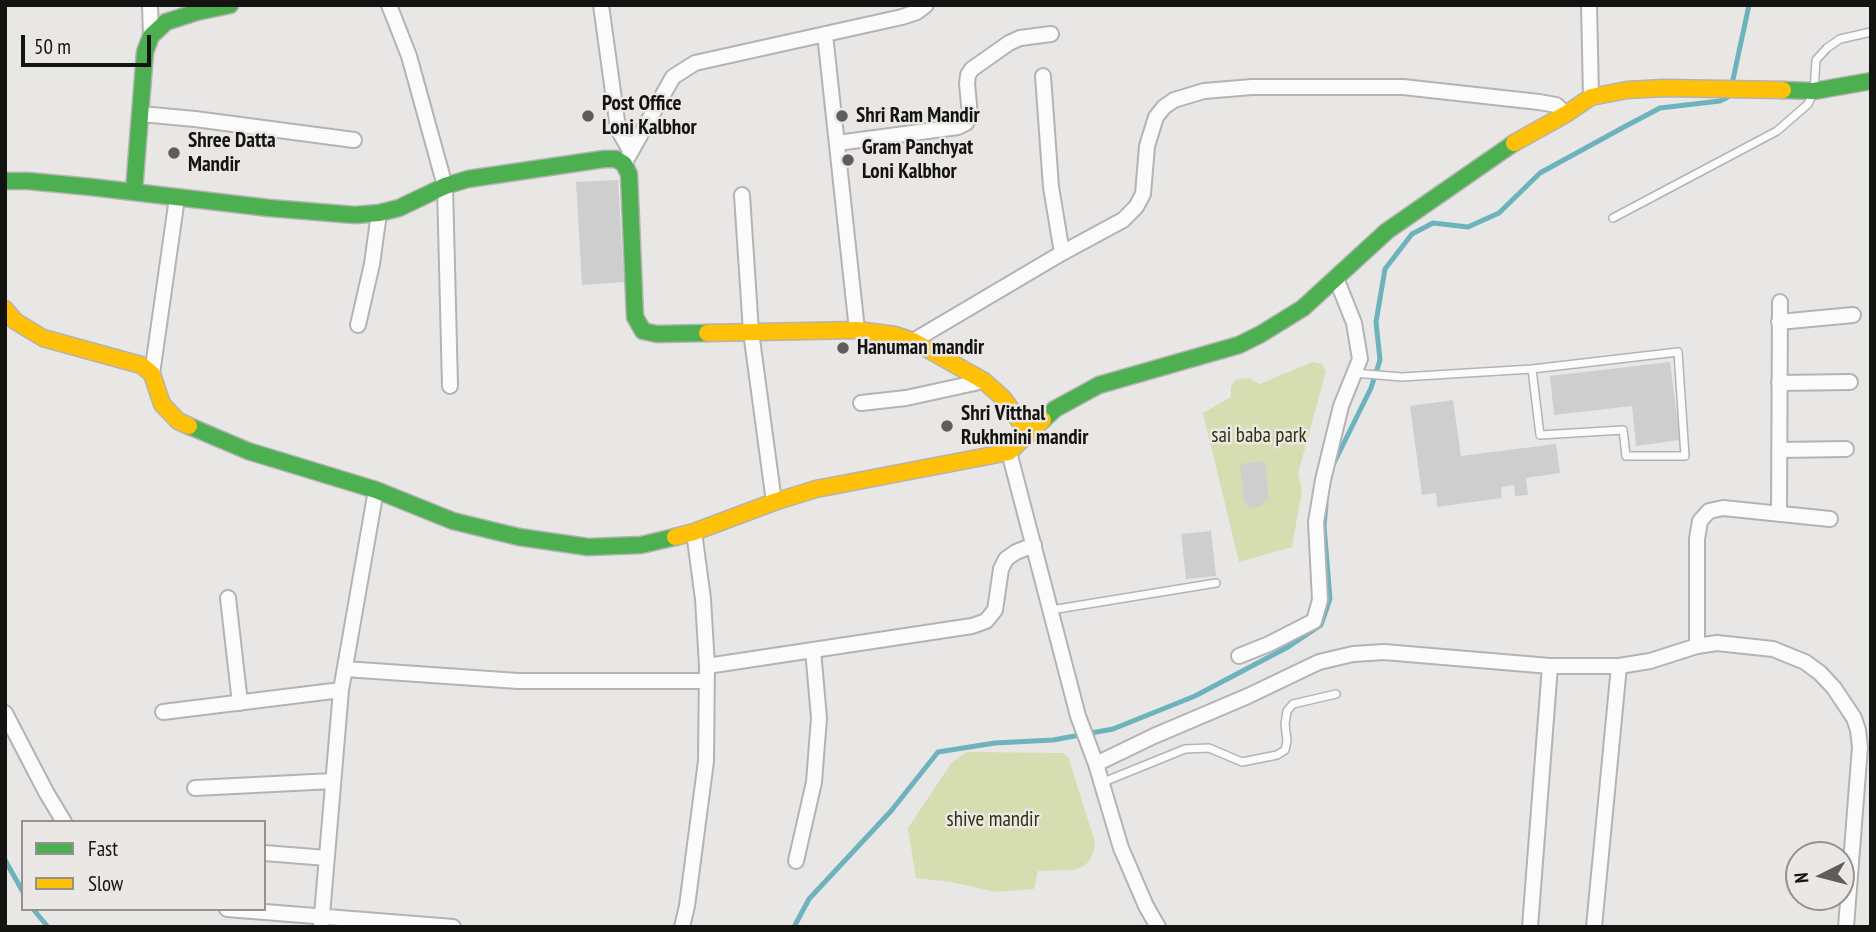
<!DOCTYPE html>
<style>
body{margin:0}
#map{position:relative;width:1876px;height:932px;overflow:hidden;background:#e9e7e6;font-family:"PT Sans Narrow",sans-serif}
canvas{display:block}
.frame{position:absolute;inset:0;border:7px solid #131312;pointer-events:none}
.legend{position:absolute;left:21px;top:820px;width:245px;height:91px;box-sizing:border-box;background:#eae7e5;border:2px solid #949291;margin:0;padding:9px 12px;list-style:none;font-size:21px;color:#131312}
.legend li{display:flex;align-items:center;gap:14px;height:35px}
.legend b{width:35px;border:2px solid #949291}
.north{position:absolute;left:1785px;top:841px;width:70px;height:70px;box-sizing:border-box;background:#eae7e5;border:2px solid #949291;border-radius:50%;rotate:264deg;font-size:19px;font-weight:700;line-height:28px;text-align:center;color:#131312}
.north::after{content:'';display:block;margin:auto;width:24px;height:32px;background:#5e5d5c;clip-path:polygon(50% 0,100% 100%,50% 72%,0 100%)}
.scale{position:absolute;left:21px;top:35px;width:130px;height:32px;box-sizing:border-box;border:4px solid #131312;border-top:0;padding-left:9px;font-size:21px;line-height:24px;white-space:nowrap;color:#131312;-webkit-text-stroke:5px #eae7e5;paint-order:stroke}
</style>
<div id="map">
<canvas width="1876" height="932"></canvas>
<div class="frame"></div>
<ul class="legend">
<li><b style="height:9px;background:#4caf50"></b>Fast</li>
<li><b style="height:9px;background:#ffc107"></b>Slow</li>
</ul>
<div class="north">N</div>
<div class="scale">50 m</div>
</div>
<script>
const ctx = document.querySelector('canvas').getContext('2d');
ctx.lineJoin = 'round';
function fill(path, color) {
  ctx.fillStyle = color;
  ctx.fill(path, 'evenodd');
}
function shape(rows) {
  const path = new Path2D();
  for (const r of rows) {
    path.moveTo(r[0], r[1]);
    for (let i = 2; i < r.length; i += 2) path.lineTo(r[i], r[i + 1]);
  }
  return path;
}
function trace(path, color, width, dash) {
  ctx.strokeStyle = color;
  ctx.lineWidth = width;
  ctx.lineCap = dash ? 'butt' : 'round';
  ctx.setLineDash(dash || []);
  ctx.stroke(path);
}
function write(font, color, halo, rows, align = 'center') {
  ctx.font = font + ' "PT Sans Narrow",sans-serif';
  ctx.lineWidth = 5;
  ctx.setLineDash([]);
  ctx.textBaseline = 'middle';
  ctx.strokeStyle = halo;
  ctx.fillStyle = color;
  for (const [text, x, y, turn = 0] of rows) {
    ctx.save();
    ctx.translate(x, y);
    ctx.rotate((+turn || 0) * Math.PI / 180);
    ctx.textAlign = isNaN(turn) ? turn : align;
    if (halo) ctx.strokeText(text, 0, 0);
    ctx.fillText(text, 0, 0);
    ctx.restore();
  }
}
const green = shape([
 [1312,362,1322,364,1326,371,1298,474,1302,490,1292,547,1239,562,1203,413,1231,397,1231,387,1234,381,1237,379,1249,378,1260,384],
 [967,752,1063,753,1068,757,1095,842,1094,851,1089,861,1084,866,1073,870,1038,871,1034,889,996,892,951,882,916,878,908,828,952,762]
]);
const stream = shape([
 [1732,84,1749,5],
 [1332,467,1371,388,1380,360,1376,322,1385,269,1412,234,1433,223,1468,227,1499,213,1540,173,1624,127,1660,108,1720,101,1728,97,1729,94],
 [5,860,23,892],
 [33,909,48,927],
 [794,927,809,899,891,811,938,752,995,743,1053,740,1113,729,1195,696,1288,647,1321,625,1330,599,1324,526,1326,504]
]);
const building = shape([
 [618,180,624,282,582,285,576,182],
 [1670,362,1680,440,1636,446,1632,406,1554,415,1550,376],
 [1453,400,1461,456,1556,444,1560,473,1526,478,1528,495,1515,496,1514,485,1501,487,1502,498,1437,507,1436,493,1422,495,1410,406],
 [1265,461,1269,500,1264,501,1262,506,1250,508,1247,503,1244,503,1240,464],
 [1211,531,1216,576,1186,579,1181,534]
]);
const lane = shape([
 [1613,218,1777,131,1808,104,1814,91,1816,60,1827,48,1840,39,1871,32],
 [1354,373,1402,377,1532,369,1678,352,1685,456,1626,456,1623,430,1540,435,1532,369],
 [1051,610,1216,583],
 [1101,783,1185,749,1209,748,1242,762,1277,755,1285,750,1287,741,1285,724,1287,711,1293,704,1336,694]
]);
const street = shape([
 [150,5,151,36],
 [389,5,409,56,445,186,450,386],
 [601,5,617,121,620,133,631,152],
 [1589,5,1591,97],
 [825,34,857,330],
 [1043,76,1051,187,1062,253],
 [141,114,195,119,354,140],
 [837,143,958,127,966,123,970,116,967,83,968,75,972,69,1009,43,1020,38,1051,34],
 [624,164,673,77,695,63,902,17,917,12,926,5],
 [742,195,751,332,774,502],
 [1779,322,1853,315],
 [358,325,372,264,379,213],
 [913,341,1062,253,1123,220,1136,207,1143,194,1147,146,1156,117,1164,107,1174,100,1204,91,1252,87,1403,87,1539,102,1556,105,1566,114],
 [152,374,177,198],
 [1779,383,1850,382],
 [861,403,906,398,984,381],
 [1779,450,1846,449],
 [1009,452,1078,716,1096,764,1121,848,1146,906,1158,927],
 [1779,514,1780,302],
 [228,598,240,703],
 [1697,646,1697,539,1700,521,1709,511,1723,508,1830,519],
 [1239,656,1269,644,1314,621,1320,600,1316,522,1323,480,1341,406,1360,359,1354,323,1336,278],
 [707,666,972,626,986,621,995,610,1001,569,1006,559,1016,552,1034,545],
 [345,669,518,681,707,681],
 [163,712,341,690],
 [5,713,46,792,64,822],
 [1096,764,1154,736,1248,696,1319,662,1353,654,1384,652,1550,666,1619,666,1650,661,1697,646,1717,643,1773,649,1805,662,1820,673,1834,688,1854,718,1858,730,1860,747,1846,927],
 [195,788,333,781],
 [264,853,327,858],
 [796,861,814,782,819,718,813,650],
 [227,909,453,927],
 [321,927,341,690,376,490],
 [682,927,687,906,706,761,707,666,703,599,694,532],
 [1530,927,1550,666],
 [1594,927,1619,666]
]);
const fast = shape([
 [1783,90,1814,91,1871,81],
 [5,181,28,181,91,187,269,208,355,215,379,213,399,208,445,186,468,179,604,159,616,159,624,164,629,174,635,317,643,331,657,334,707,333],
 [134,191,145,52,151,36,166,22,197,12,230,5],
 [1043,420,1055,409,1099,385,1239,345,1261,334,1303,308,1387,231,1514,143],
 [189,426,248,451,376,490,453,521,519,537,588,547,641,545,675,537]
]);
const slow = shape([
 [1514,143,1566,114,1591,97,1627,90,1664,88,1783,90],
 [5,309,15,321,43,338,141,365,152,374,162,404,178,421,189,426],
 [707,333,857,330,895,335,913,341,984,381,1003,398,1028,433],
 [675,537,694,532,774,502,816,489,1009,452,1043,420]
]);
const markers = [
 [588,116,7,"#5e5d5c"],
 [842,116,7,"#5e5d5c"],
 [174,153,7,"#5e5d5c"],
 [848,160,7,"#5e5d5c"],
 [843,348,7,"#5e5d5c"],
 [947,426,7,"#5e5d5c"]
];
const poiNames = [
 ["Post Office",602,104],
 ["Loni Kalbhor",602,128],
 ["Shri Ram Mandir",856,116],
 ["Shree Datta",188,141],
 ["Mandir",188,165],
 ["Gram Panchyat",862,148],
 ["Loni Kalbhor",862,172],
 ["Hanuman mandir",857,348],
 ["Shri Vitthal",961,414],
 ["Rukhmini mandir",961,438]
];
const parkNames = [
 ["sai baba park",1259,436],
 ["shive mandir",993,820]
];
fill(green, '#d6ddb0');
trace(stream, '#6db3bd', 5);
fill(building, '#cecece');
trace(lane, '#b4b3b2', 10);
trace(street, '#b4b3b2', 18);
trace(fast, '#b4b3b2', 19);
trace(slow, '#b4b3b2', 19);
trace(lane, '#fcfbfb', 7);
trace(street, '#fcfbfb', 14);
trace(fast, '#4caf50', 16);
trace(slow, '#ffc107', 16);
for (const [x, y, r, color] of markers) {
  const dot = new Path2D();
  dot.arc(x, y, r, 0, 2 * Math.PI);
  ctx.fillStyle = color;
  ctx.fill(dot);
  trace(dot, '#eae7e5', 2.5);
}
write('bold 21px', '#131312', '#eae7e5', poiNames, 'left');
write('21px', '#2e330c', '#eae7e5', parkNames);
</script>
